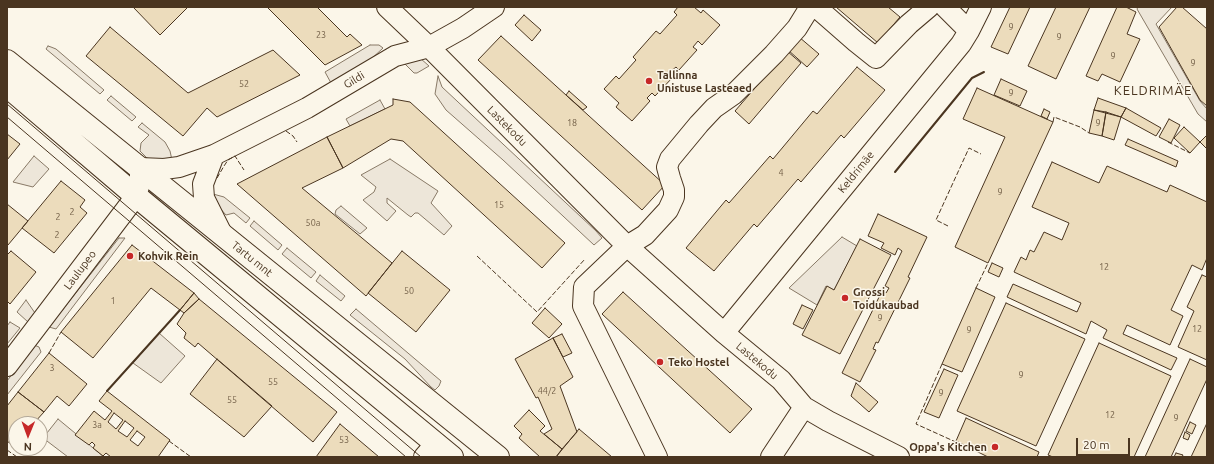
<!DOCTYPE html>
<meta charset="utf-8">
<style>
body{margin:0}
#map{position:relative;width:1214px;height:464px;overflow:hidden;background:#fbf6e9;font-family:Ubuntu,sans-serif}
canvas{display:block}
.frame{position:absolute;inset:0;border:8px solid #4a3520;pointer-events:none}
.north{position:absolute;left:8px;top:416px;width:40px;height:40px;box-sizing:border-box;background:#fbf6e9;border:1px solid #b4a999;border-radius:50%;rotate:181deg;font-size:11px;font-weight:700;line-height:16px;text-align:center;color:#4a3520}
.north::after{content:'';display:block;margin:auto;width:14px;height:18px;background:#c62828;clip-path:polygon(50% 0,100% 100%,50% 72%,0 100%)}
.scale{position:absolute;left:1076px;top:438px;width:54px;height:18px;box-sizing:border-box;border:2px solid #4a3520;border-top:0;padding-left:5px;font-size:12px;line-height:14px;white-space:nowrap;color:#4a3520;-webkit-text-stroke:3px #fbf6e9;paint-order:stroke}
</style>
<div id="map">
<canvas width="1214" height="464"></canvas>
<div class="frame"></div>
<div class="north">N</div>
<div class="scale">20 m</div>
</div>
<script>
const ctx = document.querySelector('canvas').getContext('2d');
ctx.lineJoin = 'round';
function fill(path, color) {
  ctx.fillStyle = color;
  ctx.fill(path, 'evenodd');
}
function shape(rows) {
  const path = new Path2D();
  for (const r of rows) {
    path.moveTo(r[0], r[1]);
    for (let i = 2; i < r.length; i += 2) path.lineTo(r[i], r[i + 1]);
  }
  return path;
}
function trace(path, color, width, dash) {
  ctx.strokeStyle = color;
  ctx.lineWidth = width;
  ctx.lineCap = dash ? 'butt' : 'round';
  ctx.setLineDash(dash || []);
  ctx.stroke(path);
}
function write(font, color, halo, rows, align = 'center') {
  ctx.font = font + ' Ubuntu,sans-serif';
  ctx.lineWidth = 3;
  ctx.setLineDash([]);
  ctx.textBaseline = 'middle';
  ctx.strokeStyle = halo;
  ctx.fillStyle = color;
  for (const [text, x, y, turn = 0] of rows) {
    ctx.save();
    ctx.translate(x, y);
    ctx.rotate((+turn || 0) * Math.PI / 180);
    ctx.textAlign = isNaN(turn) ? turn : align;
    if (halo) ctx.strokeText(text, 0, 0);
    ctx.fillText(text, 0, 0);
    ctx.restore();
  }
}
const green = shape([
 [1138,7,1172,7,1156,24,1200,101,1207,109,1207,122,1198,114,1137,9,1138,7],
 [370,45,379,45,383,48,368,62,331,83,325,72,370,45],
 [48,46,51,47,56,49,104,90,100,94,46,49,48,46],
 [420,58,429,66,417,73,414,73,403,62,420,58],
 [438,76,442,87,596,231,602,238,594,245,503,160,446,110,435,94,438,76],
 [111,96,136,117,132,121,107,100,111,96],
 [380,100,385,109,350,126,346,119,380,100],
 [142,123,165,142,170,151,172,160,155,161,147,158,140,151,141,143,149,135,138,127,142,123],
 [34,156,49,169,33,187,13,182,34,156],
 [390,159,438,191,431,203,452,226,444,235,418,213,415,213,411,217,408,215,387,198,387,203,396,211,387,221,363,200,374,192,376,187,361,175,390,159],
 [213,194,224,197,250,218,246,223,234,213,226,215,218,206,213,194],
 [341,206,367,228,360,234,335,214,336,210,341,206],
 [254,221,282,245,278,250,250,226,254,221],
 [842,237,857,246,834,290,826,286,817,305,789,288,842,237],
 [119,238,125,238,56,329,49,327,119,238],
 [287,248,316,272,311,278,282,254,287,248],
 [320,275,345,296,341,301,316,281,320,275],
 [26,300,35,313,28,322,17,312,26,300],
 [356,309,441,381,439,386,435,390,431,387,405,359,350,315,356,309],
 [10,322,20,328,7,344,7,326,10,322],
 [159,333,185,356,161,383,133,363,159,333],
 [34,345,39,347,41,352,7,395,7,381,34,345],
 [58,419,104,457,68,457,43,438,58,419]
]);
const building = shape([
 [133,7,188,7,160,35,133,7],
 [267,7,317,7,347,37,350,34,362,45,325,65,267,7],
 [678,7,694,7,701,13,703,10,720,25,702,45,698,41,693,47,697,50,679,70,676,67,670,72,674,76,655,96,652,93,647,98,650,101,632,121,616,107,619,103,604,89,616,76,619,79,636,60,633,57,656,31,660,34,677,15,674,12,678,7],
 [836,7,888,7,900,17,878,43,836,7],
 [1010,7,1030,7,1008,54,991,47,1010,7],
 [1056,7,1090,7,1056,79,1028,66,1056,7],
 [1117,7,1126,7,1136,12,1127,34,1140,39,1120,82,1102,74,1098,81,1086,76,1117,7],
 [1177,7,1182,7,1207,29,1207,106,1200,100,1159,27,1177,7],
 [524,15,541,30,532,41,515,25,524,15],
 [110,27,188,93,273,50,300,75,217,117,207,108,183,136,86,56,110,27],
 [501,36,665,185,642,210,478,60,501,36],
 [799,37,819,54,807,67,788,50,799,37],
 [787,51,801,63,749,124,735,111,787,51],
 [857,67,885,90,844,138,841,135,801,182,798,179,757,227,754,224,714,271,686,248,726,200,729,203,770,156,773,159,813,111,817,114,857,67],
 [1001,79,1027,91,1020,106,994,95,1001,79],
 [977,88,1053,122,988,263,955,247,1005,137,963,119,977,88],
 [569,91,587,107,583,110,566,95,569,91],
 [1098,98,1126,108,1121,117,1094,110,1098,98],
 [393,99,410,102,565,243,542,268,403,141,391,139,343,168,327,137,393,105,393,99],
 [1126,108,1161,128,1156,136,1121,117,1126,108],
 [1044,109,1050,112,1047,119,1041,116,1044,109],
 [1094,110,1106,112,1102,136,1089,133,1094,110],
 [1106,112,1121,117,1114,140,1102,136,1106,112],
 [1169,119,1180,125,1171,143,1159,137,1169,119],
 [1184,127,1200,142,1190,153,1174,138,1184,127],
 [7,134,20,144,7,160,7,134],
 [1207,135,1207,149,1200,142,1207,135],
 [327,137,343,168,302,188,392,263,366,296,237,184,327,137],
 [1128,139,1178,161,1176,167,1125,145,1128,139],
 [1052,162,1099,183,1107,166,1167,192,1170,185,1207,202,1207,258,1202,270,1192,265,1171,310,1183,316,1170,345,1127,325,1123,334,1177,358,1171,370,1103,338,1107,330,1091,321,1086,334,1007,297,1013,284,1077,312,1081,303,1014,272,1021,257,1026,260,1030,250,1034,252,1044,232,1062,240,1069,223,1032,207,1052,162],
 [61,181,85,200,80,207,87,213,54,253,22,228,61,181],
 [7,204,28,221,8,245,7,244,7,204],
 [878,214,927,237,908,277,910,278,878,343,876,342,873,349,876,350,860,382,842,373,882,291,886,293,889,288,885,286,902,251,898,248,895,255,881,248,884,243,868,236,878,214],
 [860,239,891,255,840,354,802,335,827,286,834,290,860,239],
 [132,245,194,293,180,310,151,288,93,358,61,332,132,245],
 [11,251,36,272,10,304,7,301,7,255,11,251],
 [402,251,450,290,416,332,368,293,402,251],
 [992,263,1003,268,999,277,988,272,992,263],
 [1202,275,1207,277,1207,360,1178,347,1194,311,1187,307,1202,275],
 [976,288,995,297,962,372,942,364,976,288],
 [623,292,752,409,730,433,602,314,623,292],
 [194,293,199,299,184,313,180,310,194,293],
 [199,299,337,412,313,442,198,343,195,347,184,338,186,333,177,324,184,313,199,299],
 [1006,303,1085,339,1036,446,957,411,1006,303],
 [802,305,813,310,803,329,793,324,802,305],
 [545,308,562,324,549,338,532,323,545,308],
 [562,334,572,353,563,357,553,338,562,334],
 [553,338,573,377,560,386,577,432,562,449,544,434,552,429,538,397,536,398,515,359,553,338],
 [1099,343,1171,376,1134,457,1053,457,1048,455,1099,343],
 [49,353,87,384,69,406,57,396,44,412,18,392,49,353],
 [217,359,272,406,244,437,190,394,217,359],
 [1190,359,1207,367,1207,379,1171,457,1145,457,1190,359],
 [944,369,958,375,939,418,924,412,944,369],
 [856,383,878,402,869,412,851,396,856,383],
 [107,391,170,440,158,457,111,457,106,453,103,456,93,448,95,445,92,442,89,445,75,435,94,411,105,420,112,411,99,401,107,391],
 [114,413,123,420,116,429,108,422,114,413],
 [125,421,134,428,127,437,118,431,125,421],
 [137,431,145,437,138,446,130,440,137,431],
 [18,392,44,412,34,423,35,424,16,424,15,447,7,441,7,406,18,392],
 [529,410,545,426,540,431,562,449,556,457,540,457,519,438,522,434,514,426,529,410],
 [966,418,1039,452,1037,457,988,457,956,441,966,418],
 [1190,422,1196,425,1192,434,1186,431,1190,422],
 [1207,423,1207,455,1206,457,1191,457,1207,423],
 [340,424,379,457,316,457,340,424],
 [579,429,612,457,556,457,579,429],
 [1185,432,1190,435,1188,440,1183,438,1185,432],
 [1176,453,1183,455,1182,457,1174,457,1176,453]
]);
const minor = shape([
 [387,7,429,47,627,246,724,333,781,380,804,407,828,421,899,457],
 [816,7,856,42,876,58,909,24,929,7],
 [945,7,969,31],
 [214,155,203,184,204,198,222,234],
 [724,333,961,44,969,31,981,7],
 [7,366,136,196,140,183,140,168,164,169,179,167,214,155,307,108,395,56,429,47,463,28,494,7],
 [424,457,436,443],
 [657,457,583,306,584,287,627,246,645,235,668,210,674,197,674,190,670,178,667,167,670,159,699,124,714,108,734,94,774,54,797,28,810,7],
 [771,457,804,407]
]);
const major = shape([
 [7,61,498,457],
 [7,86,136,196,452,457]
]);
const tram = shape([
 [7,104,421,457],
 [7,117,406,457]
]);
const fence = shape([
 [1053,122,1054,117,1080,127,1089,133],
 [286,131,293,136,297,142],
 [1168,142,1190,153],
 [217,178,224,166,228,160,235,156,244,170],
 [948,226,936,220,969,148,981,154],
 [477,256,537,312,585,259],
 [976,288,988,263],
 [49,353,61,332],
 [942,364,916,424,958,443],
 [169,441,191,457],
 [7,450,17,457]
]);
const wall = shape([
 [895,172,972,78,984,72],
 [107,391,180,310]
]);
const markers = [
 [649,81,4,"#c62828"],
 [130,256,4,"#c62828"],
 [845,298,4,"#c62828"],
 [660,362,4,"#c62828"],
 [995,447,4,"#c62828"]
];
const numberNames = [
 ["9",1011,27],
 ["23",321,35],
 ["9",1059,37],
 ["9",1113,56],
 ["9",1193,63],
 ["52",244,84],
 ["9",1011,93],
 ["18",572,123],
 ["9",1098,123],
 ["4",781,173],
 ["9",1000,192],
 ["15",499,205],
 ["2",72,212],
 ["2",58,217],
 ["50a",313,223],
 ["2",57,235],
 ["12",1104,267],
 ["50",409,291],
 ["1",113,301],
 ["9",880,318],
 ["12",1197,329],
 ["9",969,330],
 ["3",52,368],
 ["9",1021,375],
 ["55",273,382],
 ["44/2",547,391],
 ["9",941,393],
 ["55",232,400],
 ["12",1110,415],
 ["9",1176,418],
 ["3a",97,425],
 ["53",344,440]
];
const poiNames = [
 ["Tallinna",657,75],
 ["Unistuse Lasteaed",657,88],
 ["Kohvik Rein",138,256],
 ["Grossi",853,292],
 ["Toidukaubad",853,305],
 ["Teko Hostel",668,362],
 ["Oppa's Kitchen",987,447,"right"]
];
const streetNames = [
 ["Gildi",354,80,-31],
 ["Lastekodu",507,126,45],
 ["Keldrimäe",856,172,-51],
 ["Tartu mnt",252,259,39],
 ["Laulupeo",80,270,-53],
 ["Lastekodu",757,361,40]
];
const quarterNames = [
 ["KELDRIMÄE",1153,91]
];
fill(green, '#ede6d9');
trace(green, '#887966', 1);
fill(building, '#ecdcbc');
trace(building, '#4a3520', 1);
trace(minor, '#4a3520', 22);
trace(major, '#4a3520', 24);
trace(minor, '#fbf6e9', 20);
trace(major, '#fbf6e9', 22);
trace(tram, '#4a3520', 1);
trace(fence, '#4a3520', 1, [5, 2]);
trace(wall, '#4a3520', 2);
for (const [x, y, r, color] of markers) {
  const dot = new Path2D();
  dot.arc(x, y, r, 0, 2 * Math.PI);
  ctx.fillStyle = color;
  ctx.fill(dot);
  trace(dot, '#fbf6e9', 1.5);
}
write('9px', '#725f47', null, numberNames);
write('bold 11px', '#4a3520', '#fbf6e9', poiNames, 'left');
write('11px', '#4a3520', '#fbf6e9', streetNames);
ctx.letterSpacing = '1px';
write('13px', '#4a3520', '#fbf6e9', quarterNames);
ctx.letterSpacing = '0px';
</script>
